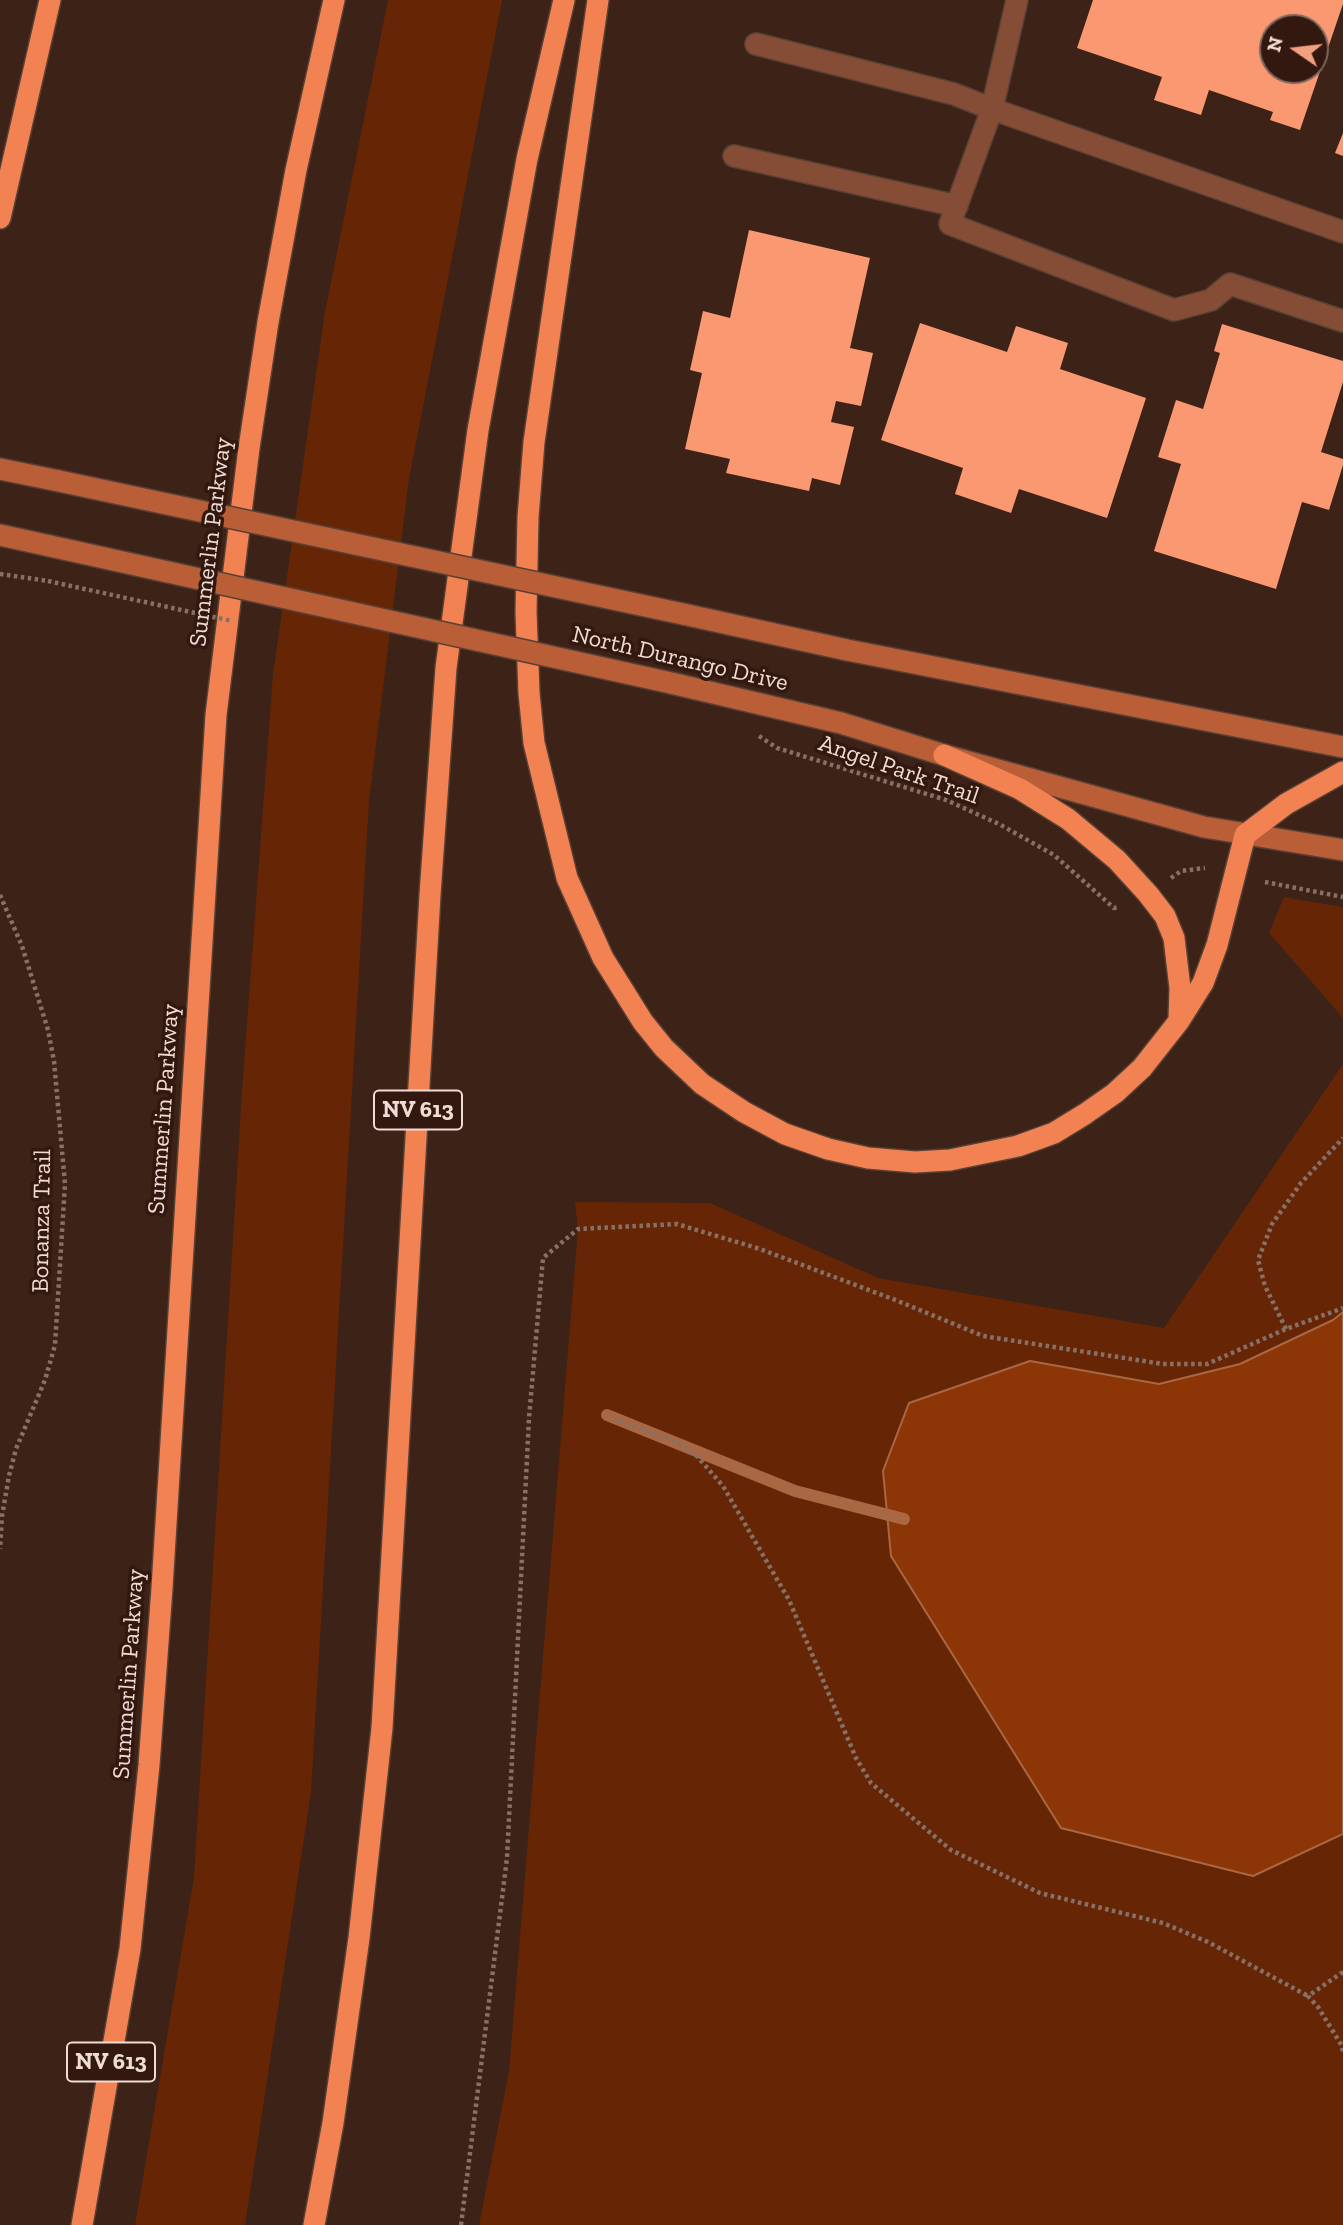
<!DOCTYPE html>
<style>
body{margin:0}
#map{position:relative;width:1343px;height:2225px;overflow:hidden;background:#3c2217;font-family:"Zilla Slab",serif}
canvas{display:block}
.north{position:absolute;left:1259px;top:14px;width:70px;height:70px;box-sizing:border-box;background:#32180e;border:2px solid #7e665e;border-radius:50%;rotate:284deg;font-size:19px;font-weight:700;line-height:28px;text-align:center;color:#efdcd5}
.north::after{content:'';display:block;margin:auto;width:24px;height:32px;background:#f2a07f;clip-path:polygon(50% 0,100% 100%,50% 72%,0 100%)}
</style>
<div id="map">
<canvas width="1343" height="2225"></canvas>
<div class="north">N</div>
</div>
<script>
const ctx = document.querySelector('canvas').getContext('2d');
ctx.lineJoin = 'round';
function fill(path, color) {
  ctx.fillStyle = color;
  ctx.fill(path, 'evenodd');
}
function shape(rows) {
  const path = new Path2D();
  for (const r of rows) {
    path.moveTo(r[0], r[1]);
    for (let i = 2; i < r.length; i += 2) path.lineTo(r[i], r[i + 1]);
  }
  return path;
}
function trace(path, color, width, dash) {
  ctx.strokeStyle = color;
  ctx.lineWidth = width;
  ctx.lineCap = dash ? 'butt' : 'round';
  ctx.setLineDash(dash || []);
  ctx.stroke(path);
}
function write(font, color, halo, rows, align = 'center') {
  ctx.font = font + ' "Zilla Slab",serif';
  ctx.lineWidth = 7;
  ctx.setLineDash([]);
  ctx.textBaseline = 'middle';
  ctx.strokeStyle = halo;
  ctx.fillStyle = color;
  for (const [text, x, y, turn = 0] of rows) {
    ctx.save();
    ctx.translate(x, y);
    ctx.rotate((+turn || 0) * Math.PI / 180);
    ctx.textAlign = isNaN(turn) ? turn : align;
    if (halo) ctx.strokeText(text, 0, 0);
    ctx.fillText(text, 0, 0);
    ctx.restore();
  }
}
const green = shape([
 [388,0,502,0,409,479,369,801,311,1792,245,2225,135,2225,194,1877,242,1091,273,674,325,312],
 [1284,897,1343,907,1343,1018,1269,933],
 [1343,1064,1343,2225,479,2225,509,2071,578,1229,575,1202,710,1203,878,1278,1164,1328]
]);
const water = shape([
 [1343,1312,1343,1834,1253,1876,1061,1828,891,1556,883,1471,909,1403,1030,1361,1159,1384,1240,1364,1333,1320,1343,1312]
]);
const stream = shape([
 [607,1415,795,1491,904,1519]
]);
const building = shape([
 [1093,0,1343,0,1343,4,1300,130,1270,120,1273,112,1209,90,1201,115,1154,100,1162,77,1077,48],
 [1273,28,1315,28,1315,70,1273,70],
 [1343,133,1343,156,1335,153],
 [749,230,870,258,850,348,873,353,861,406,836,401,831,422,854,427,840,485,812,478,809,491,726,473,730,459,685,449,702,373,690,370,703,311,730,318],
 [920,323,1007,352,1016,326,1068,343,1060,369,1146,398,1107,518,1019,489,1011,513,955,494,963,468,881,440],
 [1222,324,1343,361,1343,382,1321,452,1343,459,1343,465,1329,510,1302,502,1276,589,1154,551,1181,464,1158,457,1176,400,1203,409,1220,353,1214,351]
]);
const path = shape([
 [0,574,48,581],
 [759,736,777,748,946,800,999,824,1054,855,1114,908,1119,907],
 [1171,878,1181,871,1205,868],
 [1265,882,1343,897],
 [0,895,22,946,48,1030,54,1061,65,1184,55,1345,45,1380,16,1449,9,1476,2,1516,0,1549],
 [1286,1329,1265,1286,1258,1260,1272,1224,1301,1183,1343,1138],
 [613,1419,678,1442,696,1455,723,1486,789,1600,856,1758,871,1783,951,1850,1040,1893,1163,1923,1208,1942,1308,1996],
 [1343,1972,1308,1996,1318,2007,1342,2046,1343,2053],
 [461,2225,507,1858,529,1418,543,1258,578,1229,677,1224,760,1249,898,1301,983,1336,1163,1364,1207,1364,1286,1329,1343,1308]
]);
const street = shape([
 [1017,0,992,109,1343,232],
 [756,44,954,94,992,109,950,224,1174,310,1211,300,1230,284,1343,321],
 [734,156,957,206]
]);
const secondary = shape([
 [0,469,59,481],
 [0,535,50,546],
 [683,614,847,650,1343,747],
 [671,683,841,723,944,755,1204,827,1343,850]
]);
const highway = shape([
 [598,0,534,442,528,517,526,612,529,693,534,743,567,878,603,958,643,1022,664,1048,702,1084,744,1112,785,1134,828,1149,868,1158,915,1162,950,1160,1018,1146,1054,1133,1085,1114,1115,1093,1142,1068,1179,1021,1203,983,1217,945,1245,835,1286,804,1343,772],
 [0,218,50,0],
 [944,755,1020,789,1068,819,1117,860,1148,894,1165,916,1174,938,1180,988,1179,1019],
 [82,2225,130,1949,149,1765,162,1588,216,715,249,448,268,322,296,170,334,0],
 [314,2225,333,2123,359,1938,382,1728,430,895,446,668,478,430,527,159,564,0]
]);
const pathBridge = shape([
 [48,581,232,621]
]);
const secondaryBridge = shape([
 [59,481,683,614],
 [50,546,671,683]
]);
const shields = [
 [418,1110,88],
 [111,2062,88]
];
const shieldNames = [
 ["NV 613",418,1110],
 ["NV 613",111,2062]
];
const streetNames = [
 ["Summerlin Parkway",211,542,-83],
 ["North Durango Drive",680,659,13],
 ["Angel Park Trail",899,770,19],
 ["Summerlin Parkway",164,1109,-86],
 ["Bonanza Trail",42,1221,-89],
 ["Summerlin Parkway",129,1674,-86]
];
fill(green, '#662606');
fill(water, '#8c3506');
trace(water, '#aa6744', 2);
trace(stream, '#aa6744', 12);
fill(building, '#fa9971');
trace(street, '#594035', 24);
trace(secondary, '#594035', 24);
trace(highway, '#594035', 24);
trace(path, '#877066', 4.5, [3.5, 3.5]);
trace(street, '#864d36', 21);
trace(secondary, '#b95e37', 21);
trace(highway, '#f38253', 21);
trace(secondaryBridge, '#594035', 24, []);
trace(pathBridge, '#877066', 4.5, [3.5, 3.5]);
trace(secondaryBridge, '#b95e37', 21);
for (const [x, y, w] of shields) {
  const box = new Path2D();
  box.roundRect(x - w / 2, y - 19.5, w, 39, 5);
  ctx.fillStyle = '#32180e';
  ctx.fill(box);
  trace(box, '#efdcd5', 2);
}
write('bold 23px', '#efdcd5', null, shieldNames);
write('24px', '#efdcd5', '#32180e', streetNames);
</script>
